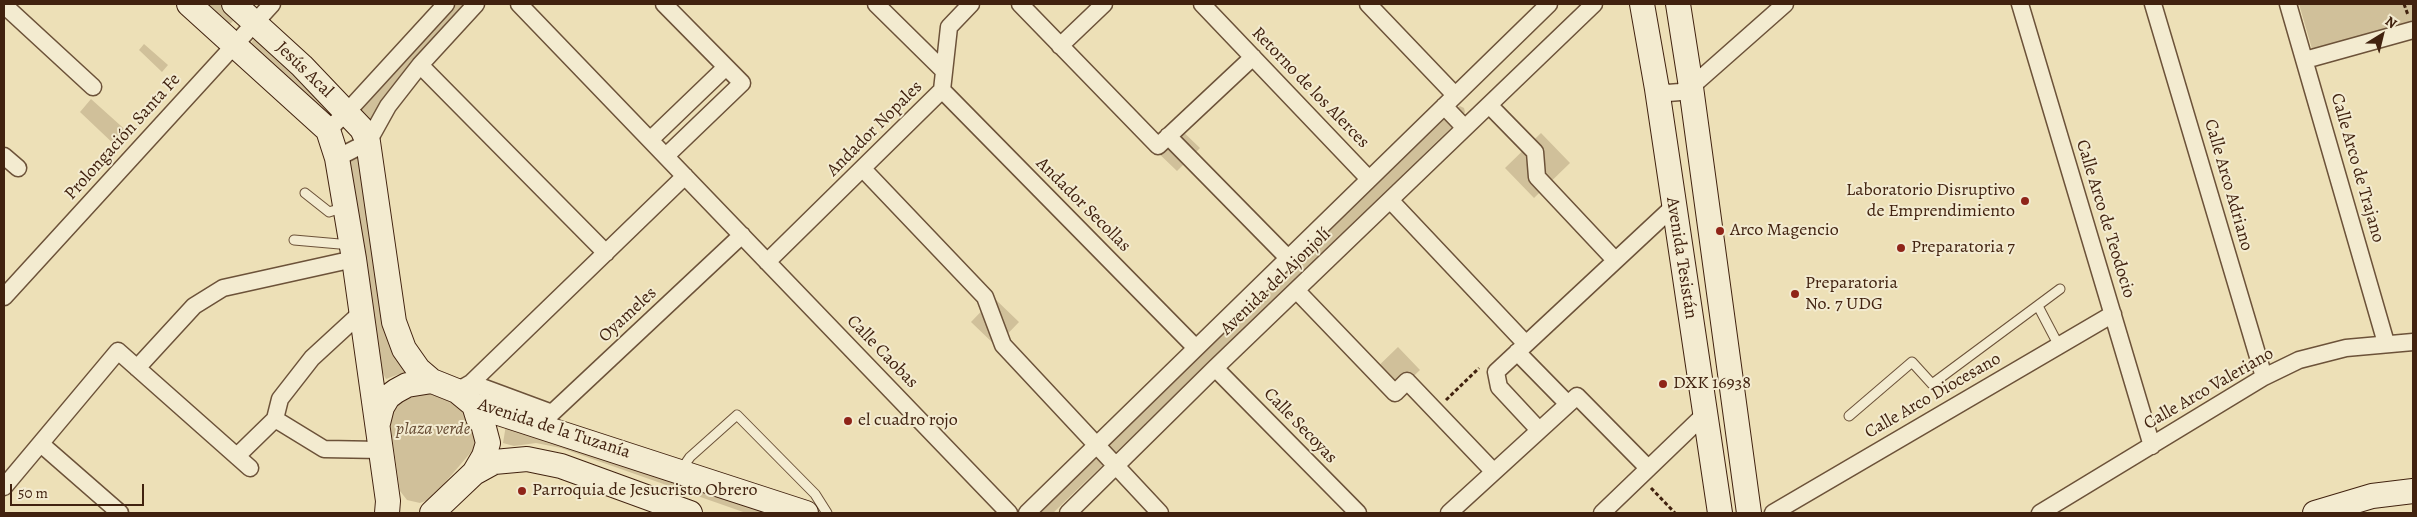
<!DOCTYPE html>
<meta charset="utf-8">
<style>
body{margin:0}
#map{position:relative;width:2417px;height:517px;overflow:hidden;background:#ede0b7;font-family:Alegreya,serif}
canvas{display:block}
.frame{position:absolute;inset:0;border:5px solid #41220f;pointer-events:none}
.north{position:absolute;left:2357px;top:10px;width:50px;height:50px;-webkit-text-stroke:4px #f3ebd0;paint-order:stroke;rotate:36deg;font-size:14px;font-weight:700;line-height:20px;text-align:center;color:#41220f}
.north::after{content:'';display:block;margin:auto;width:18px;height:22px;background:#41220f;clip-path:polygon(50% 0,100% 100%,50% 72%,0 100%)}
.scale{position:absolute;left:10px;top:484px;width:134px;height:22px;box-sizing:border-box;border:2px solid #41220f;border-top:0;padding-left:6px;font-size:15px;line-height:18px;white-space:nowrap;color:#41220f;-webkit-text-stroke:4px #f3ebd0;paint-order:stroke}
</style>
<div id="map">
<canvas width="2417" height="517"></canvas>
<div class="frame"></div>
<div class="north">N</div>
<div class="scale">50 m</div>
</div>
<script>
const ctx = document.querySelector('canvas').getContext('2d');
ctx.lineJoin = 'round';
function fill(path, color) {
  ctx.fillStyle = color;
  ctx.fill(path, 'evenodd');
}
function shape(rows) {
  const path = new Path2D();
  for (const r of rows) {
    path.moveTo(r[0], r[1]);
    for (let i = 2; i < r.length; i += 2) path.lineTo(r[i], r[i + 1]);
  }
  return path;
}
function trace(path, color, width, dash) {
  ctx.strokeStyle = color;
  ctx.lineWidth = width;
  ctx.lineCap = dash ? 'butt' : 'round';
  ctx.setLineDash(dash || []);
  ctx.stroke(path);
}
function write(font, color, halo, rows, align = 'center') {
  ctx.font = font + ' Alegreya,serif';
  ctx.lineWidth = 4;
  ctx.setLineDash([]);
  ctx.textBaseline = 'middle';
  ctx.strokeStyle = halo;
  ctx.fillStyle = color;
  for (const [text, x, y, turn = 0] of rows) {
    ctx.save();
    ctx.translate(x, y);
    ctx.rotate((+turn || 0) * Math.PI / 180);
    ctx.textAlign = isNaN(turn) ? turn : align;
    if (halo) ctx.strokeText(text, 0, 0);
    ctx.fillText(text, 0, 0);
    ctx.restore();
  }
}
const green = shape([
 [199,4,224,4,238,16,225,29],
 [454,4,467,4,379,107,368,123,360,112],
 [2299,4,2413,4,2413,22,2312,49],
 [260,32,337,110,328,120,246,49],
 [144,44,168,65,162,72,139,50],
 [91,99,130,134,118,148,80,112],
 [1460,106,1464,108,1465,112,1462,117,1053,513,1037,513,1452,111],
 [1175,124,1200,148,1177,171,1152,147],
 [1541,133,1570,163,1534,198,1505,168],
 [361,147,410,370,386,379,373,354,339,161],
 [994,298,1019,322,996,346,971,322],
 [1398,347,1420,370,1390,399,1368,376],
 [432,381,474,405,478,444,431,499,420,503,407,500,400,491,389,416,393,397],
 [507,419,783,513,746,513,561,448,536,443,514,446,503,443]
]);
const path = shape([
 [2404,4,2408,15],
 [1446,400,1479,368],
 [1651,488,1675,513]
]);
const lane = shape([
 [305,193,329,212,345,207],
 [294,240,351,245],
 [2038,306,2059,346],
 [1849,416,1912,362,1932,384,2060,289],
 [681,470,690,457,737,415,815,494,827,513]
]);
const street = shape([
 [519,4,1009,513],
 [664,4,742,83,666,156],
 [876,4,944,71],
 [1020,4,1158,146,1253,57],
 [1202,4,1369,179],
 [1368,4,1455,95],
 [2020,4,2152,446],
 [2153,4,2264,377],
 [2288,4,2386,343],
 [4,5,93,87],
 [1060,46,1104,4],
 [2305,60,2413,30],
 [420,65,606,253],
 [1657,89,1668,93,1680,92,1691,87,1785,4],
 [942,90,1196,348],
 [1489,105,1535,152,1537,177,1615,260],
 [1444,106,1465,128],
 [328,130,347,112,446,4],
 [1168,136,1288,258],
 [650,140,726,67],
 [4,156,18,168],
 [337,158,368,142,388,106,420,65,476,4],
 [863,169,985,297,1003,345,1160,513],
 [1390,200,1526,344],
 [767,262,942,90,949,27,971,4],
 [1297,291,1395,393,1407,381,1494,472],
 [4,297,272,4],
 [1517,352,1568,404],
 [137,368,194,306,223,288,354,259],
 [1215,368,1358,513],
 [471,383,552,413],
 [457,391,471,383,685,176],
 [275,419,324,449,381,450],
 [542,425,552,413,742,235],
 [1539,430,1499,387,1496,372,1673,207],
 [41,444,120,513],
 [237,456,275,419,280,399,312,358,362,312],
 [4,487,118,351,250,468],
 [1027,513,1549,4],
 [1068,513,1215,368,1594,4],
 [1449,513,1577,396,1648,468],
 [1602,513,1705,414],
 [1773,513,2113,314],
 [2040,513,2264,377,2299,360,2346,348,2413,342]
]);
const secondary = shape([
 [189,4,328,130,337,158,354,259,388,501,387,513],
 [234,4,302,66,362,129,368,142,394,322,404,349,418,369,432,381,457,391,474,405,806,513],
 [1642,4,1657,89,1720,513],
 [1678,4,1691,87,1749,513],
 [378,423,382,407,388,397,396,391,407,385,432,381],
 [474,473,484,456,488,443,483,424,478,418,474,405],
 [432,513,474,473,494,462,527,459,561,466,690,513],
 [2315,513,2372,496,2413,491]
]);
const markers = [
 [2025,201,5,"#8f2418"],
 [1720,231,5,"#8f2418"],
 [1901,248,5,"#8f2418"],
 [1795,294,5,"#8f2418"],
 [1663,384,5,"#8f2418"],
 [848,421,5,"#8f2418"],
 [522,491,5,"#8f2418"]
];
const streetNames = [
 ["Jesús Acal",304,70,44],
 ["Retorno de los Alerces",1310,88,46],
 ["Andador Nopales",875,129,-45],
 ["Prolongación Santa Fe",123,137,-48],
 ["Calle Arco de Trajano",2357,168,74],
 ["Calle Arco Adriano",2228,185,74],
 ["Andador Secollas",1083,205,45],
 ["Calle Arco de Teodocio",2105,219,73],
 ["Avenida Tesistán",1681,258,81],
 ["Avenida del Ajonjolí",1276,282,-44],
 ["Oyameles",628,315,-43],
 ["Calle Caobas",882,352,46],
 ["Calle Arco Valeriano",2209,389,-30],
 ["Calle Arco Diocesano",1933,396,-30],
 ["Calle Secoyas",1300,426,46],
 ["Avenida de la Tuzanía",554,429,18]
];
const poiNames = [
 ["Laboratorio Disruptivo",2015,191,"right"],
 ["de Emprendimiento",2015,212,"right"],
 ["Arco Magencio",1730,231],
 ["Preparatoria 7",1911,248],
 ["Preparatoria",1805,284],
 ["No. 7 UDG",1805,305],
 ["DXK 16938",1673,384],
 ["el cuadro rojo",858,421],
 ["Parroquia de Jesucristo Obrero",532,491]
];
const parkNames = [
 ["plaza verde",433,430]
];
fill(green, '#d0c09a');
trace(lane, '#6c5239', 11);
trace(street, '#6c5239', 19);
trace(secondary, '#41220f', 26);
trace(path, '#41220f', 3, [4, 2.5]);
trace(lane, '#f3ebd0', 9);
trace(street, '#f3ebd0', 16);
trace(secondary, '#f3ebd0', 24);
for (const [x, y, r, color] of markers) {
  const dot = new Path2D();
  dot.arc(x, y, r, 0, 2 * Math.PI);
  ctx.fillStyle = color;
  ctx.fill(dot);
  trace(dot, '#f3ebd0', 2);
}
write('18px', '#41220f', '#f3ebd0', streetNames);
write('18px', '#41220f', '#f3ebd0', poiNames, 'left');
write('italic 18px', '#654a32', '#f3ebd0', parkNames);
</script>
